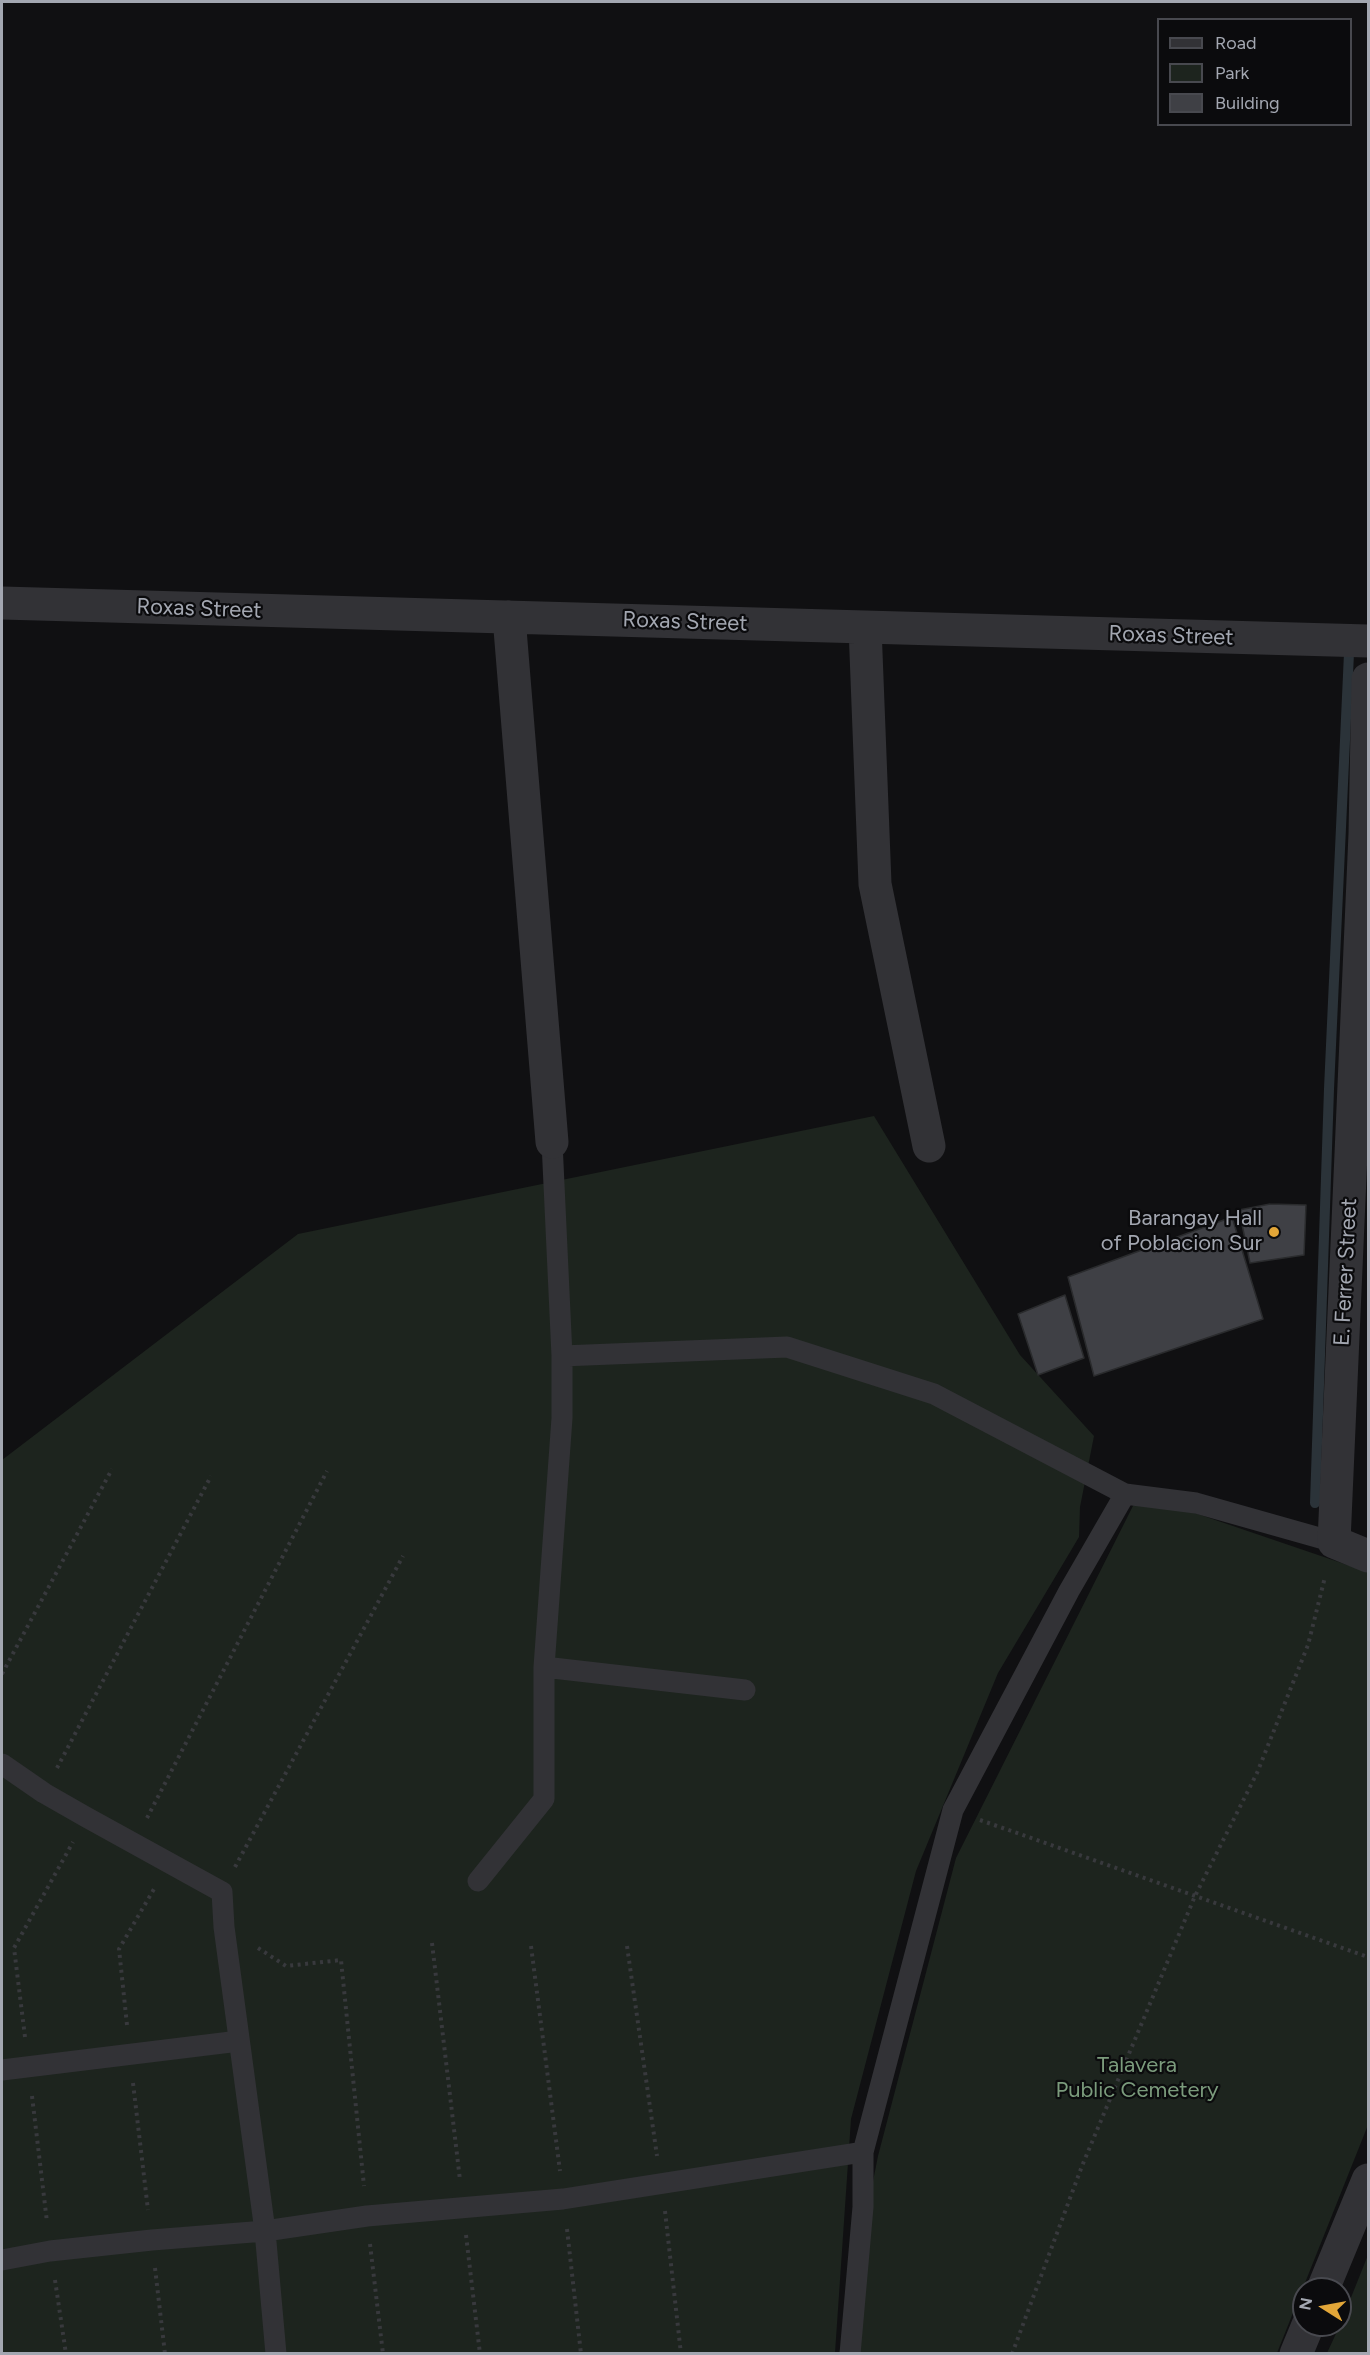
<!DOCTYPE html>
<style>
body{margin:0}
#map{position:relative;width:1370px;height:2355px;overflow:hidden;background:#101012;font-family:Figtree,sans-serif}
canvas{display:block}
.frame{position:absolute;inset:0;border:3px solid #a3a7b1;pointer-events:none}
.legend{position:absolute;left:1157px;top:18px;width:195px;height:108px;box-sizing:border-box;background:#0b0b0d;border:2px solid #48494f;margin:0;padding:8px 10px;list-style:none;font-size:18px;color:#a3a7b1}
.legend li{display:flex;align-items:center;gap:12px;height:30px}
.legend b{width:30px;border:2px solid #48494f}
.north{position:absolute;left:1292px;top:2277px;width:60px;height:60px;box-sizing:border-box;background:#0b0b0d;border:2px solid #48494f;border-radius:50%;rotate:281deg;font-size:16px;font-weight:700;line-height:24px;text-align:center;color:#a3a7b1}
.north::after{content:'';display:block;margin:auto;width:21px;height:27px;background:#e2a638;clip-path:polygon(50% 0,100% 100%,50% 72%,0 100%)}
</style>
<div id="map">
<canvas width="1370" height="2355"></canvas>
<div class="frame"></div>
<ul class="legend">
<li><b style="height:8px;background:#323236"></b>Road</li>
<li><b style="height:16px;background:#1d241e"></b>Park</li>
<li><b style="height:16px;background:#3f4045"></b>Building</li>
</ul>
<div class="north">N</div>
</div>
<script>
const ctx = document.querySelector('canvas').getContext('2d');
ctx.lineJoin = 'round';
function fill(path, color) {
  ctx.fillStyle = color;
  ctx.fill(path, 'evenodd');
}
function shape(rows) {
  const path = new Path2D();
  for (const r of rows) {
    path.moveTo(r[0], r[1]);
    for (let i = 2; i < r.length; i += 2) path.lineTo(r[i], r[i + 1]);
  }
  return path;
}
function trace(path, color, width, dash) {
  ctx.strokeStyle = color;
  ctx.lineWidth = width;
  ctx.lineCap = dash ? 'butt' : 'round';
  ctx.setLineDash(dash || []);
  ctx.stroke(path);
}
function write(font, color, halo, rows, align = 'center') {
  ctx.font = font + ' Figtree,sans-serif';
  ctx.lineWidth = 4.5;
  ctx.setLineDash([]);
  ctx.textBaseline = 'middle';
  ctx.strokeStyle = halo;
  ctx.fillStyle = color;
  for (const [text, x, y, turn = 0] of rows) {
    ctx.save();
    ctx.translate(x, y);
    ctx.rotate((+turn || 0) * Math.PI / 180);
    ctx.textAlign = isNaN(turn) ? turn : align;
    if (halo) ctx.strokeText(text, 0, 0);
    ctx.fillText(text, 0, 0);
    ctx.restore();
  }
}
const green = shape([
 [874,1116,1020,1355,1094,1436,1080,1507,1079,1537,998,1673,916,1871,851,2119,835,2353,2,2354,2,1460,298,1234],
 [1139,1494,1368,1572,1368,2125,1277,2353,839,2354,878,2156,956,1858],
 [1368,2255,1368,2353,1327,2353,1340,2325]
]);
const stream = shape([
 [1315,1503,1329,1089,1349,653]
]);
const building = shape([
 [1270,1204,1306,1205,1304,1255,1250,1263,1239,1210,1270,1204],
 [1232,1217,1263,1319,1094,1376,1068,1277,1232,1217],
 [1065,1295,1084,1358,1038,1375,1018,1314,1065,1295]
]);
const path = shape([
 [2,1674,112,1469],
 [57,1768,211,1476],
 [147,1818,327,1471],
 [980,1820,1368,1957],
 [235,1867,403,1556],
 [432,1943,460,2180],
 [531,1946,560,2171],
 [627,1946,657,2156],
 [258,1948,286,1966,341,1960,364,2186],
 [127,2025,119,1949,154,1889],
 [25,2037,14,1948,73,1842],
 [133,2083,148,2210],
 [32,2096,47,2222],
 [665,2211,681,2354],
 [567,2229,581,2354],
 [466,2235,480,2354],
 [370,2244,383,2354],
 [155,2268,165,2354],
 [55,2280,66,2354],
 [1012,2354,1082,2166,1195,1896,1257,1773,1308,1645,1325,1577]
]);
const service = shape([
 [562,1356,787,1347,934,1394,1125,1494,1196,1503,1334,1542],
 [544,1667,745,1690],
 [2,1764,44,1793,86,1817,222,1892,224,1927,265,2231,276,2354],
 [478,1881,544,1799,544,1667,562,1418,562,1356,552,1142],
 [2,2070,239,2041],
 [2,2260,50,2251,152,2240,265,2231,367,2216,563,2199,863,2152],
 [850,2354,863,2207,863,2152,953,1810,1069,1591,1125,1494]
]);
const minor = shape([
 [2,603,1368,641],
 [509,617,552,1142],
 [865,627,875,884,929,1146],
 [1368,679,1365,834,1334,1542,1368,1556],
 [1323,2289,1368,2180],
 [1296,2354,1308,2325]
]);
const markers = [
 [1274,1232,6,"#e2a638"]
];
const streetNames = [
 ["Roxas Street",199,609,2],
 ["Roxas Street",685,622,2],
 ["Roxas Street",1171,636,2],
 ["E. Ferrer Street",1346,1272,-87]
];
const poiNames = [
 ["Barangay Hall",1262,1219],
 ["of Poblacion Sur",1262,1244]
];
const parkNames = [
 ["Talavera",1137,2066],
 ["Public Cemetery",1137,2091]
];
fill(green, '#1d241e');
trace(stream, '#2b3339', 10);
fill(building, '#3f4045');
trace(building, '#2a2b2d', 1.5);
trace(path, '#38393d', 4, [3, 4.5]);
trace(service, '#323236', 21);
trace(minor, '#323236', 33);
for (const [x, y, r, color] of markers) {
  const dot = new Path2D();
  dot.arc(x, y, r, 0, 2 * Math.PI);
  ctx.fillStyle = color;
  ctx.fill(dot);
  trace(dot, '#0b0b0d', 2);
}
write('22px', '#a3a7b1', '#0b0b0d', streetNames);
write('22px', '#a3a7b1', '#0b0b0d', poiNames, 'right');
write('22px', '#7b9b7c', '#0b0b0d', parkNames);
</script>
